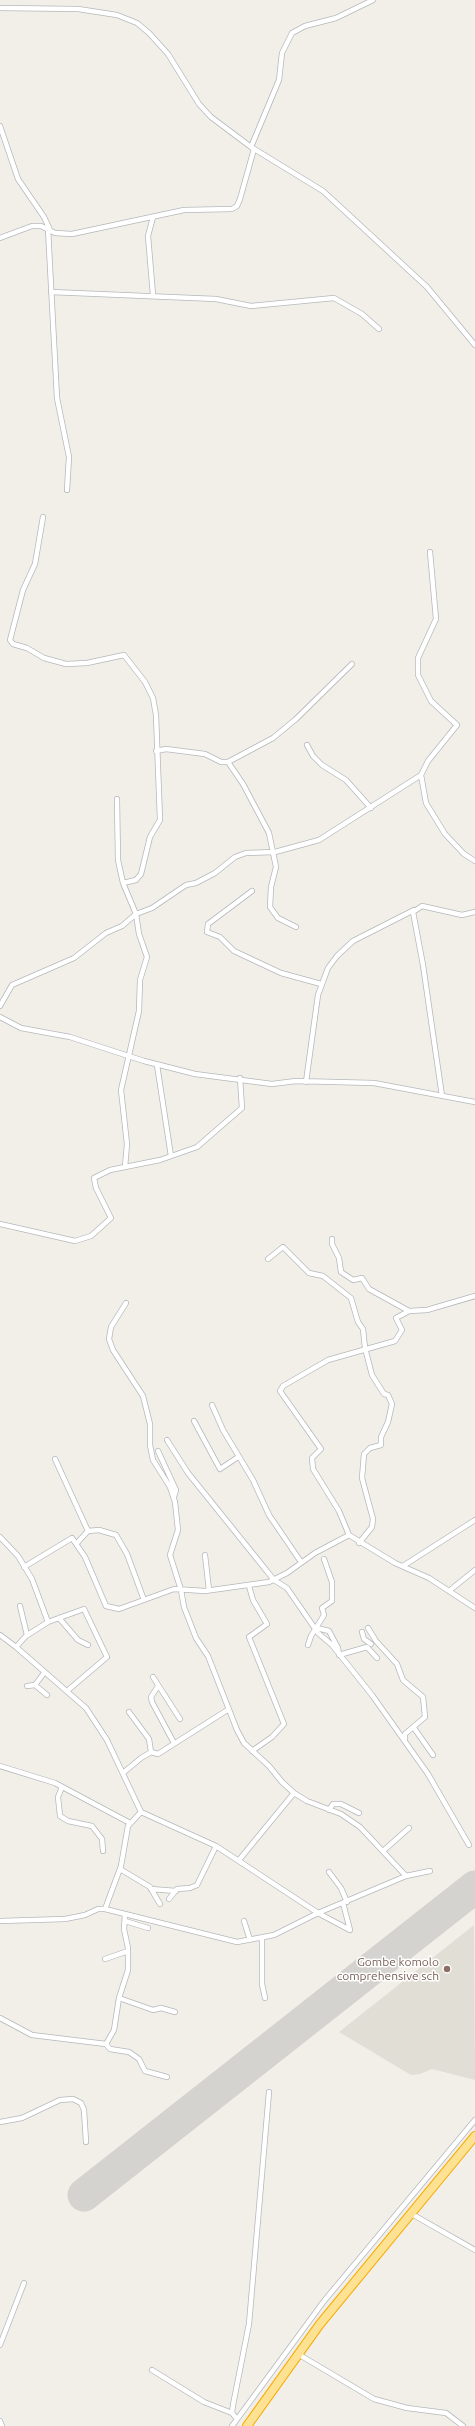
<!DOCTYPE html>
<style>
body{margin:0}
canvas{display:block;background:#f1efe8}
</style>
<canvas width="475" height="2426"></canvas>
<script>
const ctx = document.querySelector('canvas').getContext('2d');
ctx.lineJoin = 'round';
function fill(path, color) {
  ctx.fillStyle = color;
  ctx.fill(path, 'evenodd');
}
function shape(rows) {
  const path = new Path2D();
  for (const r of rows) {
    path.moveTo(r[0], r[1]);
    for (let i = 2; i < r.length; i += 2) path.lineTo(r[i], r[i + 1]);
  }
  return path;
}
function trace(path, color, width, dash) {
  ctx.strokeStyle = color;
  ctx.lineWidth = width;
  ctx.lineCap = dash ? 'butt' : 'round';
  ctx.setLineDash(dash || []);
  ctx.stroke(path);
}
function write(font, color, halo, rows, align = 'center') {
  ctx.font = font + ' Ubuntu,sans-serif';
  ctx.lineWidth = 3;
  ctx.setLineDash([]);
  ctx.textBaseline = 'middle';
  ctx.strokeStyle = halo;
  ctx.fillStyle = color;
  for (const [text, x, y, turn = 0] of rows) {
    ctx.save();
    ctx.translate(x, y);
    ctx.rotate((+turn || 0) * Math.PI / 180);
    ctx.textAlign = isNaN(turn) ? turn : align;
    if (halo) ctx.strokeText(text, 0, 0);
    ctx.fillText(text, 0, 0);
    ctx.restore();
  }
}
const education = shape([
 [474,1925,475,2080,432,2069,420,2074,411,2075,339,2032]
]);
const runway = shape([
 [84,2195,475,1887]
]);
const street = shape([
 [0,8,78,9,117,15,137,23,149,33,168,54,199,104,211,117,251,147,323,191,427,287,475,345],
 [0,126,18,179,44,217,50,230],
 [251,147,279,80,282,53,292,33,305,26,336,18,373,0],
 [153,217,148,236,153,295],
 [48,229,57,398,69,457,67,490],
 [0,238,32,226,41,226,55,233,72,234,184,210,232,209,237,206,240,199,254,149],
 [51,292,216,299,251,306,334,298,362,314,379,329],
 [43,517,35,564,23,590,10,640,13,644,27,648,44,658,66,664,87,663,124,655,145,682,153,698,156,715,160,820,150,837,141,874,136,880,123,883,136,914,139,934,147,957,140,980,139,1011,121,1090,127,1144,125,1167],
 [430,552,436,619,418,658,418,675,431,701,457,725,428,761,421,775,426,803,445,834,464,854,475,861],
 [307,745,313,756,322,765,346,780,371,808],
 [156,751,166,749,205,754,221,762,228,762,243,784,269,833,276,867,271,887,270,907,278,918,296,927],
 [228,762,273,738,296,719,352,664],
 [117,799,118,860,123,883],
 [252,891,208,924,207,932,220,937,234,951,281,973,321,984],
 [0,1006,12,985,74,958,106,933,122,926,136,914,152,908,186,885,196,883,215,873,235,857,246,853,275,852,319,840,421,775],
 [0,1017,21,1028,70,1037,144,1061,195,1074,272,1084,296,1081,374,1083,475,1102],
 [157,1065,171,1156],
 [306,1082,318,995,328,968,337,956,353,941,414,910],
 [442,1096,423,965,413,912,422,906,462,915,475,912],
 [0,1224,75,1241,91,1236,111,1218,96,1188,94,1178,110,1170,160,1160,197,1147,242,1108,240,1078],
 [332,1239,332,1244,339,1258,341,1272,353,1280,362,1278,369,1289,409,1311,427,1310,475,1296],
 [268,1259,283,1247,309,1273,323,1276,351,1298,358,1322,363,1329,365,1348,372,1375,384,1394,388,1395,392,1404,388,1422,381,1437,381,1445,370,1448,364,1454,362,1478,373,1519,372,1527,359,1543],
 [126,1303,111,1327,109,1339,113,1350,143,1396,150,1424,150,1445,153,1460,170,1487,175,1502,178,1530,170,1555,181,1590,184,1607,196,1638,208,1656,237,1730,244,1743,269,1766,282,1782,294,1793,307,1801,341,1814,360,1827,406,1876],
 [212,1405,223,1430,253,1480,269,1515,301,1562],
 [194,1421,220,1469,238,1457],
 [167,1440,188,1473,266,1570,274,1580,287,1588,318,1633,332,1645,372,1695,428,1774,469,1845],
 [158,1451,176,1490,174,1497],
 [55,1459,88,1531,99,1530,116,1535,127,1554,144,1600],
 [349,1535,339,1511,313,1469,312,1458,321,1449,280,1391,283,1386,328,1360,395,1341,402,1330,396,1318,409,1311],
 [0,1537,18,1556,32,1579,48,1622,26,1636,16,1647,86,1708,107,1740,141,1812,216,1846,318,1913,406,1876,430,1871],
 [77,1543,88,1531],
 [205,1555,209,1590],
 [403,1566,475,1520],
 [24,1567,72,1538,85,1557,106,1606,119,1609,174,1589,205,1591,269,1582,287,1573,315,1553,349,1535,395,1563,429,1578,475,1608],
 [249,1586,253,1600,267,1624,249,1637,284,1724,272,1737,252,1751],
 [449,1591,475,1570],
 [20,1606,27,1635],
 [59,1618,78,1640,88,1645],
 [48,1622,84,1609,107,1657,67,1691],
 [317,1628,329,1631,338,1648,339,1655,367,1647,377,1658],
 [368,1628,376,1641,397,1664,403,1680,423,1697,425,1717,405,1734,405,1740],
 [362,1632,364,1639,371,1644],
 [0,1635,16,1647],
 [308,1645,311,1636,324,1615,322,1608,332,1601,332,1582,324,1559],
 [44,1673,35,1685,47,1695],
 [153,1677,180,1719],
 [27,1686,35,1685],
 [158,1686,151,1697,152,1702,174,1743],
 [129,1712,149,1739,151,1752],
 [414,1728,433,1755],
 [0,1766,55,1783,130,1823],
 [123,1773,141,1758,151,1752,158,1754,229,1709],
 [62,1787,58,1797,60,1816,68,1821,92,1826,102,1839,103,1851],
 [329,1810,333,1804,341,1804,359,1813],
 [383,1851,409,1828],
 [239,1860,294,1793],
 [120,1869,150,1887,160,1904],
 [329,1872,341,1888,347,1902],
 [151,1889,176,1891],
 [169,1899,177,1889,190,1888,197,1885,216,1846],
 [343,1903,350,1930],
 [105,1909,121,1866,128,1826,141,1812],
 [0,1921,65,1919,85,1915,98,1909,105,1909,237,1942,274,1935,318,1913,350,1930],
 [125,1921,148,1928],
 [244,1921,250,1940],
 [262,1937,262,1984,265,1998],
 [105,1959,128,1951],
 [119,1998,153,2010,161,2008,175,2012],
 [0,2018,32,2035,106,2044,110,2049,129,2052,139,2059,145,2071,167,2077],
 [106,2044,114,2030,119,1998,128,1970,128,1948,124,1929,125,1914],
 [0,2122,22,2118,60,2100,73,2099,81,2103,84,2110,86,2142],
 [410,2213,475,2250],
 [0,2345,24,2283],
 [298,2354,374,2399,407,2408,446,2413,463,2426],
 [152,2370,204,2402,232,2413],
 [237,2419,232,2413,233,2405,249,2324,269,2092],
 [0,2421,2,2426],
 [232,2426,324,2301,475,2120]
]);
const highway = shape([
 [247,2426,320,2324,475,2136]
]);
const markers = [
 [447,1969,4,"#8d6e63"]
];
const educationNames = [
 ["Gombe komolo",439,1962],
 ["comprehensive sch",439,1976]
];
fill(education, '#e1ded6');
trace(runway, '#d4d3d0', 33);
trace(street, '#b5b8bc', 6);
trace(highway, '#f9ab00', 10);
trace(street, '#fff', 4.5);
trace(highway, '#fde293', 8);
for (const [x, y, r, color] of markers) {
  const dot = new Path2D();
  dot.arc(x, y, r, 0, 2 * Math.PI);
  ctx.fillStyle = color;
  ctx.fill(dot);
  trace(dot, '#fff', 1.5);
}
write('12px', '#785e54', '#fff', educationNames, 'right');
</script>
